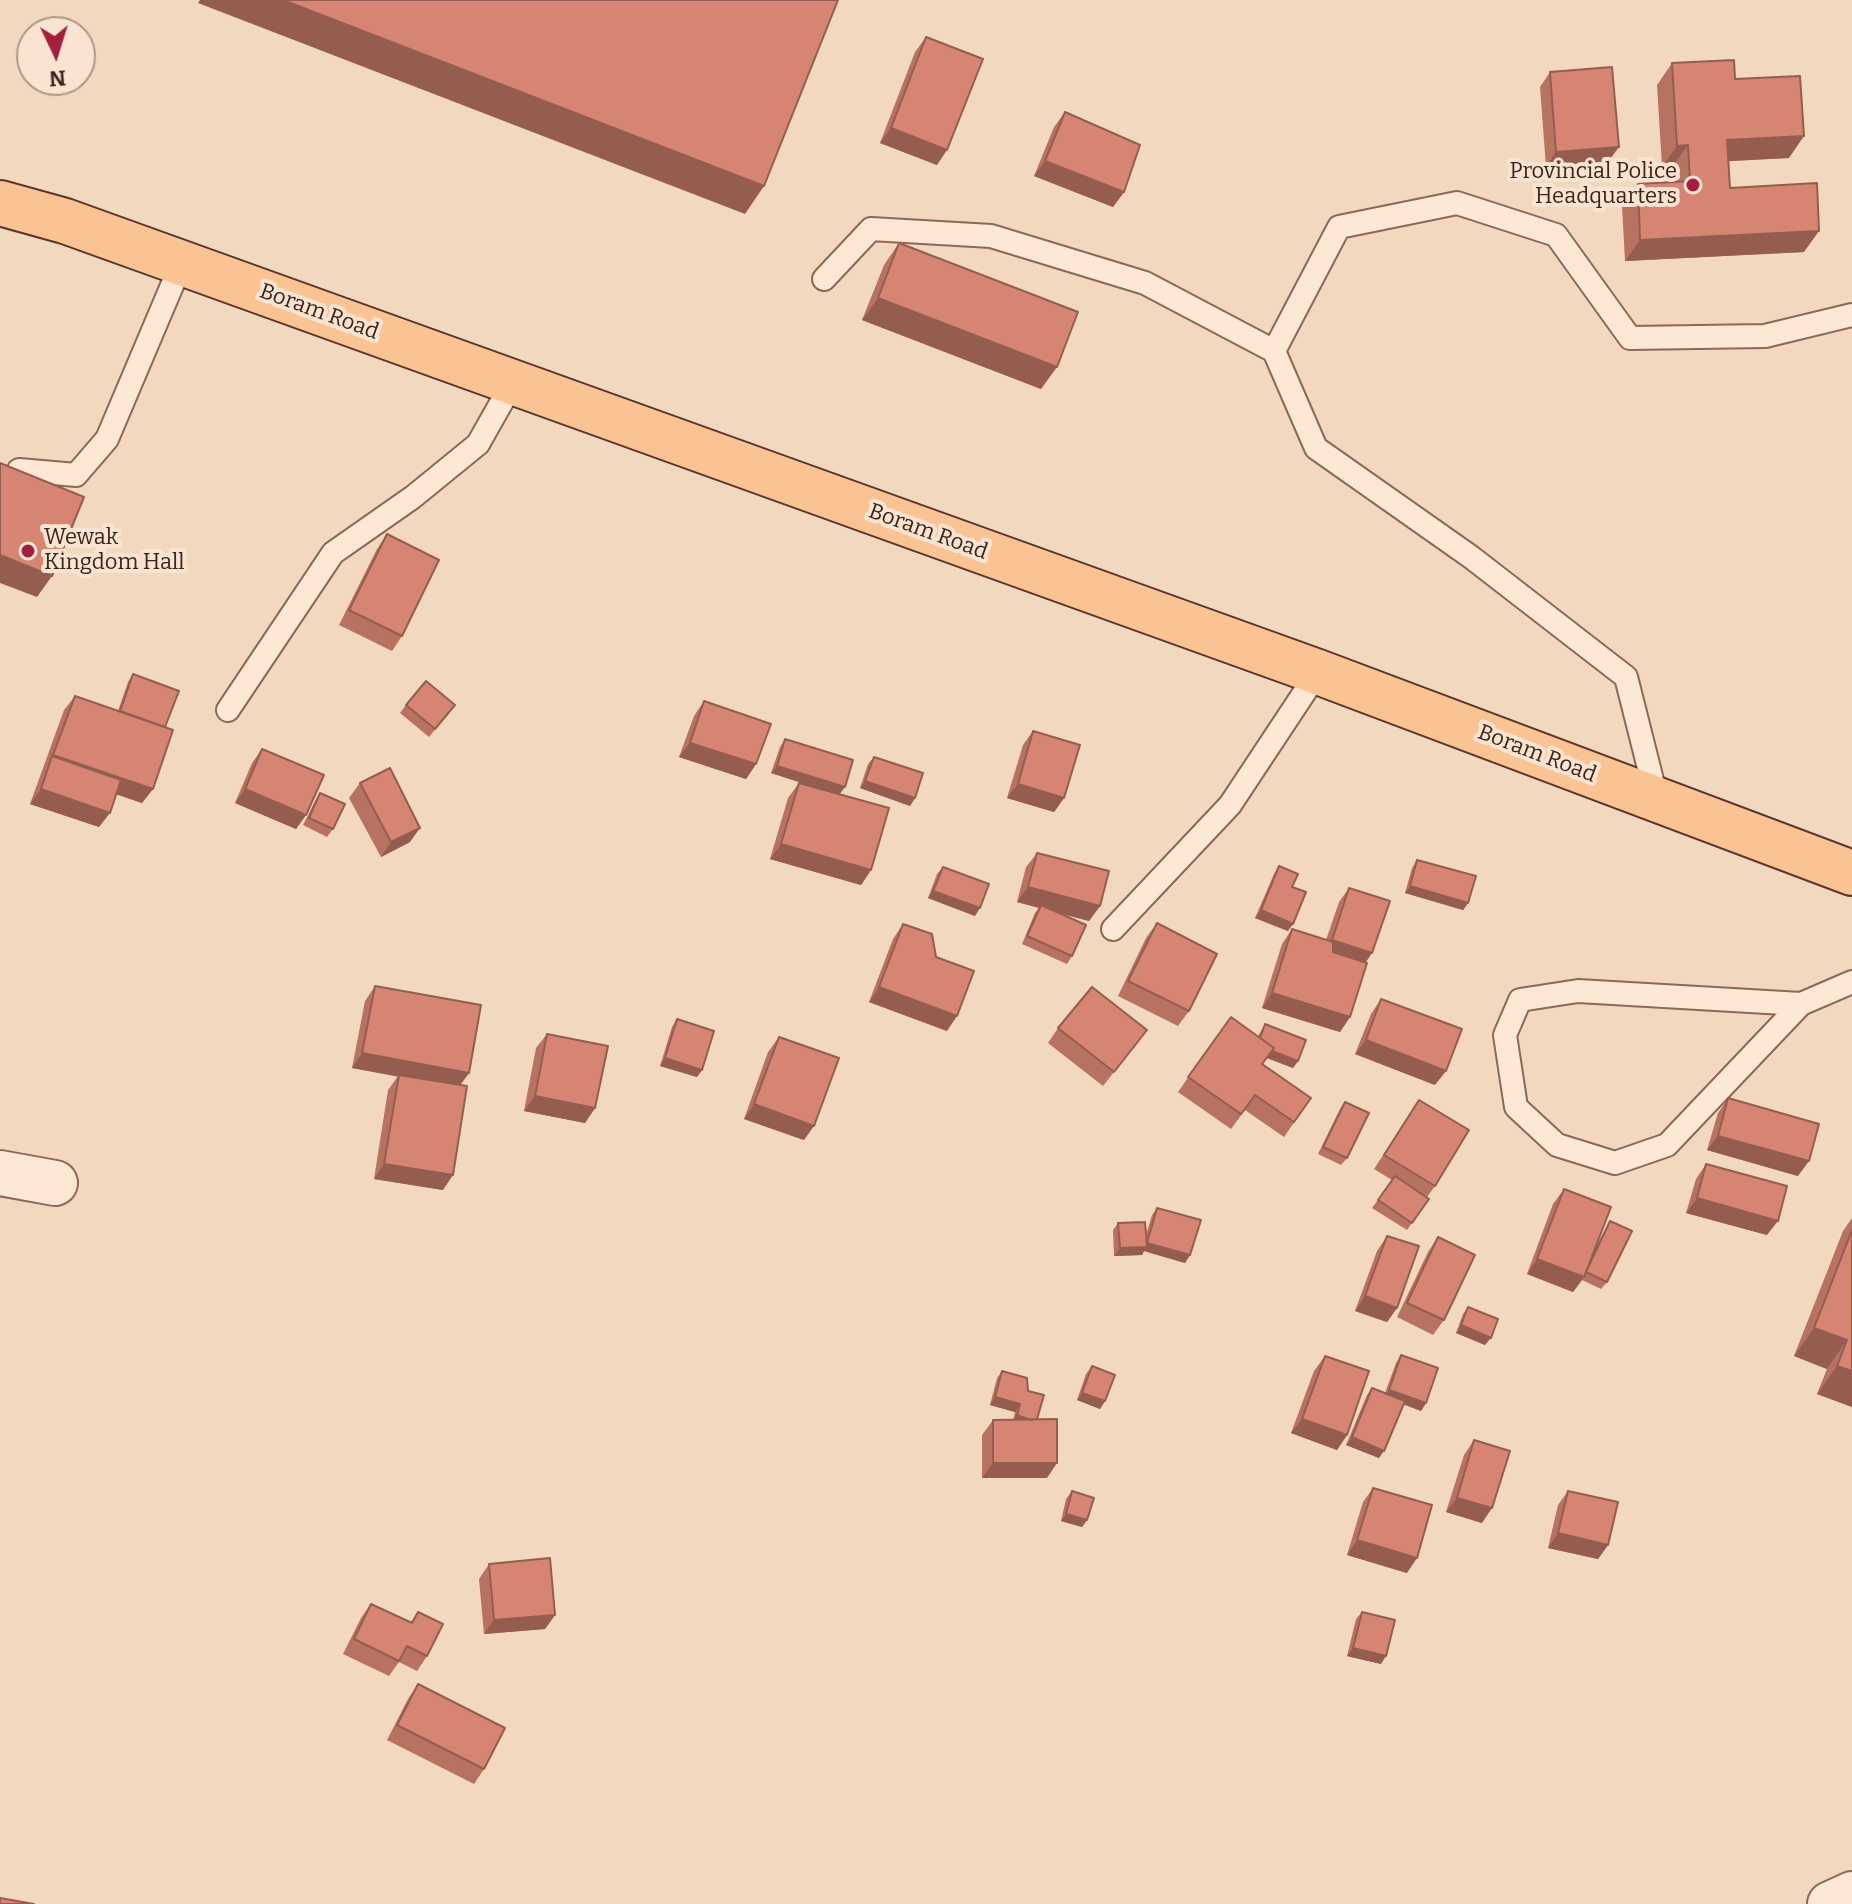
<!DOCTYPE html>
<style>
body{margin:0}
#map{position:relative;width:1852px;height:1904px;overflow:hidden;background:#f3d8c0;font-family:Bitter,serif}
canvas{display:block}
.north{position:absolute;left:16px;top:16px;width:80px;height:80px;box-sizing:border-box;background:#f9e4d1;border:2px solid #ad9789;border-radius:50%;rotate:176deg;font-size:22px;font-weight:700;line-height:32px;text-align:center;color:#3c241c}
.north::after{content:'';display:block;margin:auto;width:28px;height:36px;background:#a41f3e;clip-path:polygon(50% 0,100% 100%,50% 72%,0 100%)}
</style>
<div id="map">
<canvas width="1852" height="1904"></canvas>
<div class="north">N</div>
</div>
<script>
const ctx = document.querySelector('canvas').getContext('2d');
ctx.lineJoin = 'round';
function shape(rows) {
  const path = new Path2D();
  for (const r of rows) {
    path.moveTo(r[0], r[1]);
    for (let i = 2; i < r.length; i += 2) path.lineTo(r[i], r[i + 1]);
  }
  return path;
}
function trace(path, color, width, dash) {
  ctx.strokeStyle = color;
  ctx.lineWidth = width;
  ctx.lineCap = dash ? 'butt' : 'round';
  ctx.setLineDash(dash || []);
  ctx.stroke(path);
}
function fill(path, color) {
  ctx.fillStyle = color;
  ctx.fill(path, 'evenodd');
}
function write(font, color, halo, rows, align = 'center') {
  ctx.font = font + ' Bitter,serif';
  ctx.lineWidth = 8;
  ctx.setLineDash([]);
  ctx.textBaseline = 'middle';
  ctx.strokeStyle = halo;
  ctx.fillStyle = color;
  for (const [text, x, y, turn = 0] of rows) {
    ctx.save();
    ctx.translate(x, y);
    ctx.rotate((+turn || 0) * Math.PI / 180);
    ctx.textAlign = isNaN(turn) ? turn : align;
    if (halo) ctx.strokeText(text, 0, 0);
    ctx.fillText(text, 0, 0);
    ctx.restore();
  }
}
const service = shape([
 [824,279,871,229,991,236,1145,283,1274,351],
 [19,470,76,475,107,439,182,262],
 [228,710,333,553,413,497,478,444,513,382],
 [1657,800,1626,677,1471,557,1316,448,1274,351,1339,227,1457,203,1556,235,1630,338,1765,336,1852,315],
 [1113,929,1230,805,1318,672],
 [1801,1004,1578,991,1520,1000,1505,1035,1516,1107,1557,1145,1615,1163,1667,1145,1801,1004,1852,982]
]);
const minor = shape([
 [0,1173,55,1183],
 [1830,1904,1852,1894]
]);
const primary = shape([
 [0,203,65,221,1318,672,1852,873]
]);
const wall = shape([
 [926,37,937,165,880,143,915,52],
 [1672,63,1735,79,1789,158,1728,161,1730,188,1804,252,1625,261,1622,206,1638,184,1673,182,1672,167,1662,167,1657,85],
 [1550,72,1608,162,1546,167,1540,87],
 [1065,112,1124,192,1113,207,1034,176,1054,127],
 [899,243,1041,389,862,320,884,265],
 [387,534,402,636,392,651,339,625,377,549],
 [133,674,165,727,153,789,142,803,116,794,99,827,30,804,64,710,75,696,118,711,128,682],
 [704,701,756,764,746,779,679,757,694,716],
 [406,705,455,705,429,737,400,713],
 [1033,731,1064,798,1054,812,1007,798,1023,745],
 [785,739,840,795,871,870,861,885,770,859,788,798,799,783,827,791,771,773,780,747],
 [262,749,306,815,296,829,235,803,252,763],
 [874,757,915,798,910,806,860,788,868,764],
 [360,783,410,842,381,857,349,798],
 [320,793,333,829,327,837,303,825,315,801],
 [1037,853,1100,906,1089,921,1055,912,1072,956,1067,964,1022,944,1035,913,1039,908,1017,902,1026,867],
 [1417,860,1468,903,1463,910,1405,893,1412,868],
 [1279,866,1292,887,1288,931,1255,918,1274,874],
 [943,867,975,916,928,898,937,874],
 [1349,888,1366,962,1350,1017,1340,1032,1262,1008,1282,944,1292,929,1326,940,1339,902],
 [1157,923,1189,1011,1178,1026,1118,996,1146,938],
 [903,924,947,1031,869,1002,893,939],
 [375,986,469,1073,460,1085,443,1190,374,1179,388,1090,398,1076,352,1068,365,1001],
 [1381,999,1435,1085,1355,1054,1371,1014],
 [1231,1017,1258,1036,1265,1024,1298,1061,1293,1068,1267,1058,1263,1064,1311,1098,1284,1137,1245,1110,1231,1129,1178,1092],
 [677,1019,702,1070,697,1077,660,1066,672,1027],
 [1058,1028,1147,1030,1103,1086,1048,1043],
 [547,1034,595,1108,585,1123,524,1111,536,1048],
 [779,1037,804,1140,744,1119,768,1052],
 [1728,1098,1798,1176,1707,1150,1718,1113],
 [1419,1100,1435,1186,1427,1197,1429,1199,1407,1230,1372,1208,1392,1180,1374,1169],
 [1345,1102,1347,1158,1341,1165,1318,1154,1340,1109],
 [1706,1164,1767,1235,1686,1213,1696,1179],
 [1564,1189,1596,1246,1610,1221,1607,1282,1601,1289,1582,1280,1573,1292,1527,1274,1553,1204],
 [1157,1208,1190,1255,1185,1263,1144,1251,1142,1255,1114,1256,1113,1230,1118,1223,1146,1235,1152,1215],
 [1852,1218,1852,1407,1817,1394,1827,1369,1794,1356,1843,1231],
 [1387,1236,1397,1308,1387,1322,1355,1311,1377,1251],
 [1438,1237,1444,1320,1433,1335,1397,1317,1428,1252],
 [1468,1307,1485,1345,1456,1333,1463,1314],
 [1401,1355,1426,1403,1421,1411,1403,1404,1379,1458,1346,1445,1367,1395,1372,1388,1385,1393,1396,1363],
 [1325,1356,1347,1435,1337,1450,1291,1433,1314,1371],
 [1092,1366,1105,1401,1100,1409,1077,1400,1086,1374],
 [1002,1371,1028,1391,1037,1419,1047,1478,982,1478,982,1435,993,1420,1013,1420,1015,1412,990,1405,997,1378],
 [1474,1440,1482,1523,1446,1512,1464,1455],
 [1373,1488,1407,1573,1347,1555,1363,1502],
 [1072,1491,1087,1520,1082,1527,1061,1521,1066,1499],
 [1568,1491,1608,1545,1598,1559,1548,1548,1558,1505],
 [489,1564,555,1615,545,1629,484,1634,479,1579],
 [371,1604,411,1622,418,1612,427,1656,417,1671,399,1662,389,1676,343,1654,361,1618],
 [1362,1612,1381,1664,1347,1656,1356,1619],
 [418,1684,484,1769,474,1784,387,1740,408,1699]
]);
const shadedWall = shape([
 [200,0,283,0,764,186,745,214,198,3],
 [891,128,947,150,937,165,880,143],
 [1804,136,1789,158,1712,162,1727,140],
 [1688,145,1672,167,1662,167,1677,146],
 [1619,147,1608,162,1546,167,1556,152],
 [1045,161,1124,192,1113,207,1034,176],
 [1819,231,1804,252,1625,261,1640,240],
 [878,298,1057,367,1041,389,862,320],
 [0,555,52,576,37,597,0,583],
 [690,743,756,764,746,779,679,757],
 [53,755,153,789,142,803,47,771],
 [777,766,845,787,839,795,771,773],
 [865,781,915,798,910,806,860,788],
 [1018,784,1064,798,1054,812,1007,798],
 [41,789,110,813,99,827,30,804],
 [245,789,306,815,296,829,235,803],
 [420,828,410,842,381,857,391,842],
 [781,844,871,870,861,885,770,859],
 [1410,886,1468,903,1463,910,1405,893],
 [1028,887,1100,906,1089,921,1017,902],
 [933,891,980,908,975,916,928,898],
 [1261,910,1293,924,1288,931,1255,918],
 [1332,940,1372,953,1362,968,1322,955],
 [879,987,957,1016,947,1031,869,1002],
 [1272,993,1350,1017,1340,1032,1262,1008],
 [1366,1040,1446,1071,1435,1085,1355,1054],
 [1257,1045,1298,1061,1293,1068,1267,1058],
 [362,1053,469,1073,458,1088,352,1068],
 [665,1058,702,1070,697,1077,660,1066],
 [535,1096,595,1108,585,1123,524,1111],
 [754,1104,814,1126,804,1140,744,1119],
 [1718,1136,1809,1161,1798,1176,1707,1150],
 [384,1164,453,1175,443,1190,374,1179],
 [1697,1198,1778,1221,1767,1235,1686,1213],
 [1147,1243,1190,1255,1185,1263,1144,1251,1142,1255,1114,1256,1120,1248],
 [1537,1259,1584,1277,1573,1292,1527,1274],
 [1365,1296,1397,1308,1387,1322,1355,1311],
 [1461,1325,1491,1338,1485,1345,1456,1333],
 [1814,1328,1847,1340,1827,1369,1794,1356],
 [1837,1366,1852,1371,1852,1407,1817,1394],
 [1389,1390,1426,1403,1421,1411,1384,1397],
 [1082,1393,1105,1401,1100,1409,1077,1400],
 [995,1397,1020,1404,1015,1412,990,1405],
 [1017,1415,1036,1421,1012,1423],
 [1302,1419,1347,1435,1337,1450,1291,1433],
 [1352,1437,1384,1451,1379,1458,1346,1445],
 [993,1463,1057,1463,1047,1478,982,1478],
 [1457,1498,1492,1508,1482,1523,1446,1512],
 [1066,1514,1087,1520,1082,1527,1061,1521],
 [1558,1533,1608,1545,1598,1559,1548,1548],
 [1357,1540,1417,1558,1407,1573,1347,1555],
 [555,1615,545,1629,484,1634,494,1620],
 [1353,1648,1386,1656,1381,1664,1347,1656]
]);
const building = shape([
 [283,0,838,0,764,186,283,0],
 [926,37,983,59,947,150,891,128,926,37],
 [1734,60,1735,79,1800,76,1804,136,1727,140,1730,188,1817,183,1819,231,1640,240,1638,184,1690,181,1688,145,1677,146,1672,63,1734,60],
 [1612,67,1619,147,1556,152,1550,72,1612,67],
 [1065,112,1140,145,1124,192,1045,161,1065,112],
 [899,243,1078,312,1057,367,878,298,899,243],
 [0,463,84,497,52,576,0,555,0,463],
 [387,534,439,560,402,636,349,610,387,534],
 [133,674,179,691,165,727,120,711,133,674],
 [426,681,455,705,435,729,406,705,426,681],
 [75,696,173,730,153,789,53,755,75,696],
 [704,701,771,724,756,764,690,743,704,701],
 [1033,731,1080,745,1064,798,1018,784,1033,731],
 [785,739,853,760,845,787,777,766,785,739],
 [262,749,324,775,306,815,245,789,262,749],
 [52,756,121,780,110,813,41,789,52,756],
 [874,757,923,773,915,798,865,781,874,757],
 [390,768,420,828,391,842,360,783,390,768],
 [799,783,889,808,871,870,781,844,799,783],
 [320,793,345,804,333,829,309,818,320,793],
 [1037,853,1109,871,1100,906,1028,887,1037,853],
 [1417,860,1476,876,1468,903,1410,886,1417,860],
 [1279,866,1298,874,1292,887,1306,892,1293,924,1261,910,1279,866],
 [943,867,989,884,980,908,933,891,943,867],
 [1349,888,1390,901,1372,953,1332,940,1349,888],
 [1041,905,1086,925,1072,956,1027,936,1041,905],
 [1157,923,1217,954,1189,1011,1128,981,1157,923],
 [903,924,932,934,936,957,974,971,957,1016,879,987,903,924],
 [1292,929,1333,942,1333,952,1367,963,1350,1017,1272,993,1292,929],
 [375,986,481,1005,469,1073,362,1053,375,986],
 [1092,987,1147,1030,1114,1072,1058,1028,1092,987],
 [1381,999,1462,1029,1446,1071,1366,1040,1381,999],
 [1231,1017,1274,1048,1262,1064,1311,1098,1294,1122,1255,1095,1241,1114,1188,1077,1231,1017],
 [677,1019,714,1031,702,1070,665,1058,677,1019],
 [1265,1024,1306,1040,1298,1061,1272,1051,1274,1048,1260,1038,1265,1024],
 [547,1034,608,1046,595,1108,535,1096,547,1034],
 [779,1037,839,1058,814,1126,754,1104,779,1037],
 [399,1075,467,1086,453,1175,384,1164,399,1075],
 [1728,1098,1819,1124,1809,1161,1718,1136,1728,1098],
 [1419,1100,1469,1130,1435,1186,1384,1155,1419,1100],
 [1345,1102,1369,1113,1347,1158,1323,1147,1345,1102],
 [1706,1164,1787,1186,1778,1221,1697,1198,1706,1164],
 [1395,1176,1429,1199,1412,1223,1378,1200,1395,1176],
 [1564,1189,1611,1207,1584,1277,1537,1259,1564,1189],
 [1157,1208,1201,1220,1190,1255,1147,1243,1157,1208],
 [1610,1221,1632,1231,1607,1282,1586,1272,1610,1221],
 [1145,1222,1147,1247,1120,1248,1118,1223,1145,1222],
 [1852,1230,1852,1371,1837,1366,1847,1340,1814,1328,1852,1230],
 [1387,1236,1419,1246,1397,1308,1365,1296,1387,1236],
 [1438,1237,1475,1255,1444,1320,1407,1303,1438,1237],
 [1468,1307,1498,1319,1491,1338,1461,1325,1468,1307],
 [1401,1355,1438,1368,1426,1403,1389,1390,1401,1355],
 [1325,1356,1369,1371,1347,1435,1302,1419,1325,1356],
 [1092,1366,1115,1375,1105,1401,1082,1393,1092,1366],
 [1002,1371,1027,1378,1028,1391,1044,1395,1037,1419,1031,1420,1017,1415,1020,1404,995,1397,1002,1371],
 [1372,1388,1405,1401,1384,1451,1352,1437,1372,1388],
 [1057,1419,1057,1463,993,1463,993,1420,1057,1419],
 [1474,1440,1510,1451,1492,1508,1457,1498,1474,1440],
 [1373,1488,1432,1505,1417,1558,1357,1540,1373,1488],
 [1072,1491,1094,1498,1087,1520,1066,1514,1072,1491],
 [1568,1491,1618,1502,1608,1545,1558,1533,1568,1491],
 [550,1558,555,1615,494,1620,489,1564,550,1558],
 [371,1604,412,1623,418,1612,443,1624,427,1656,407,1646,399,1661,354,1639,371,1604],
 [1362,1612,1395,1620,1386,1656,1353,1648,1362,1612],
 [418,1684,505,1728,484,1769,397,1725,418,1684],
 [0,1898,34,1904,0,1904,0,1898]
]);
const markers = [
 [1693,185,8,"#a41f3e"],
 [28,551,8,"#a41f3e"]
];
const poiNames = [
 ["Provincial Police",1677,172],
 ["Headquarters",1677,197],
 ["Wewak",44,538,"left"],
 ["Kingdom Hall",44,563,"left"]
];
const streetNames = [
 ["Boram Road",319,312,20],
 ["Boram Road",928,532,20],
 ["Boram Road",1537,754,21]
];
trace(service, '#8e6756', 26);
trace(minor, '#8e6756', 48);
trace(primary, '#5b362b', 48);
trace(service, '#fce8d5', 22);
trace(minor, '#fce8d5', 44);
trace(primary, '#fac394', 44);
fill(wall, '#b77262');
fill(shadedWall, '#955d50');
fill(building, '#d58572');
trace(building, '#955d50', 2);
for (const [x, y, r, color] of markers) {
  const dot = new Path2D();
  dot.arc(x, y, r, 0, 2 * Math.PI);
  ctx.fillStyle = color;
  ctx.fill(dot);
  trace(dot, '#f9e4d1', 3);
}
write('22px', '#3c241c', '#f9e4d1', poiNames, 'right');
write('22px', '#3c241c', '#f9e4d1', streetNames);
</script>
